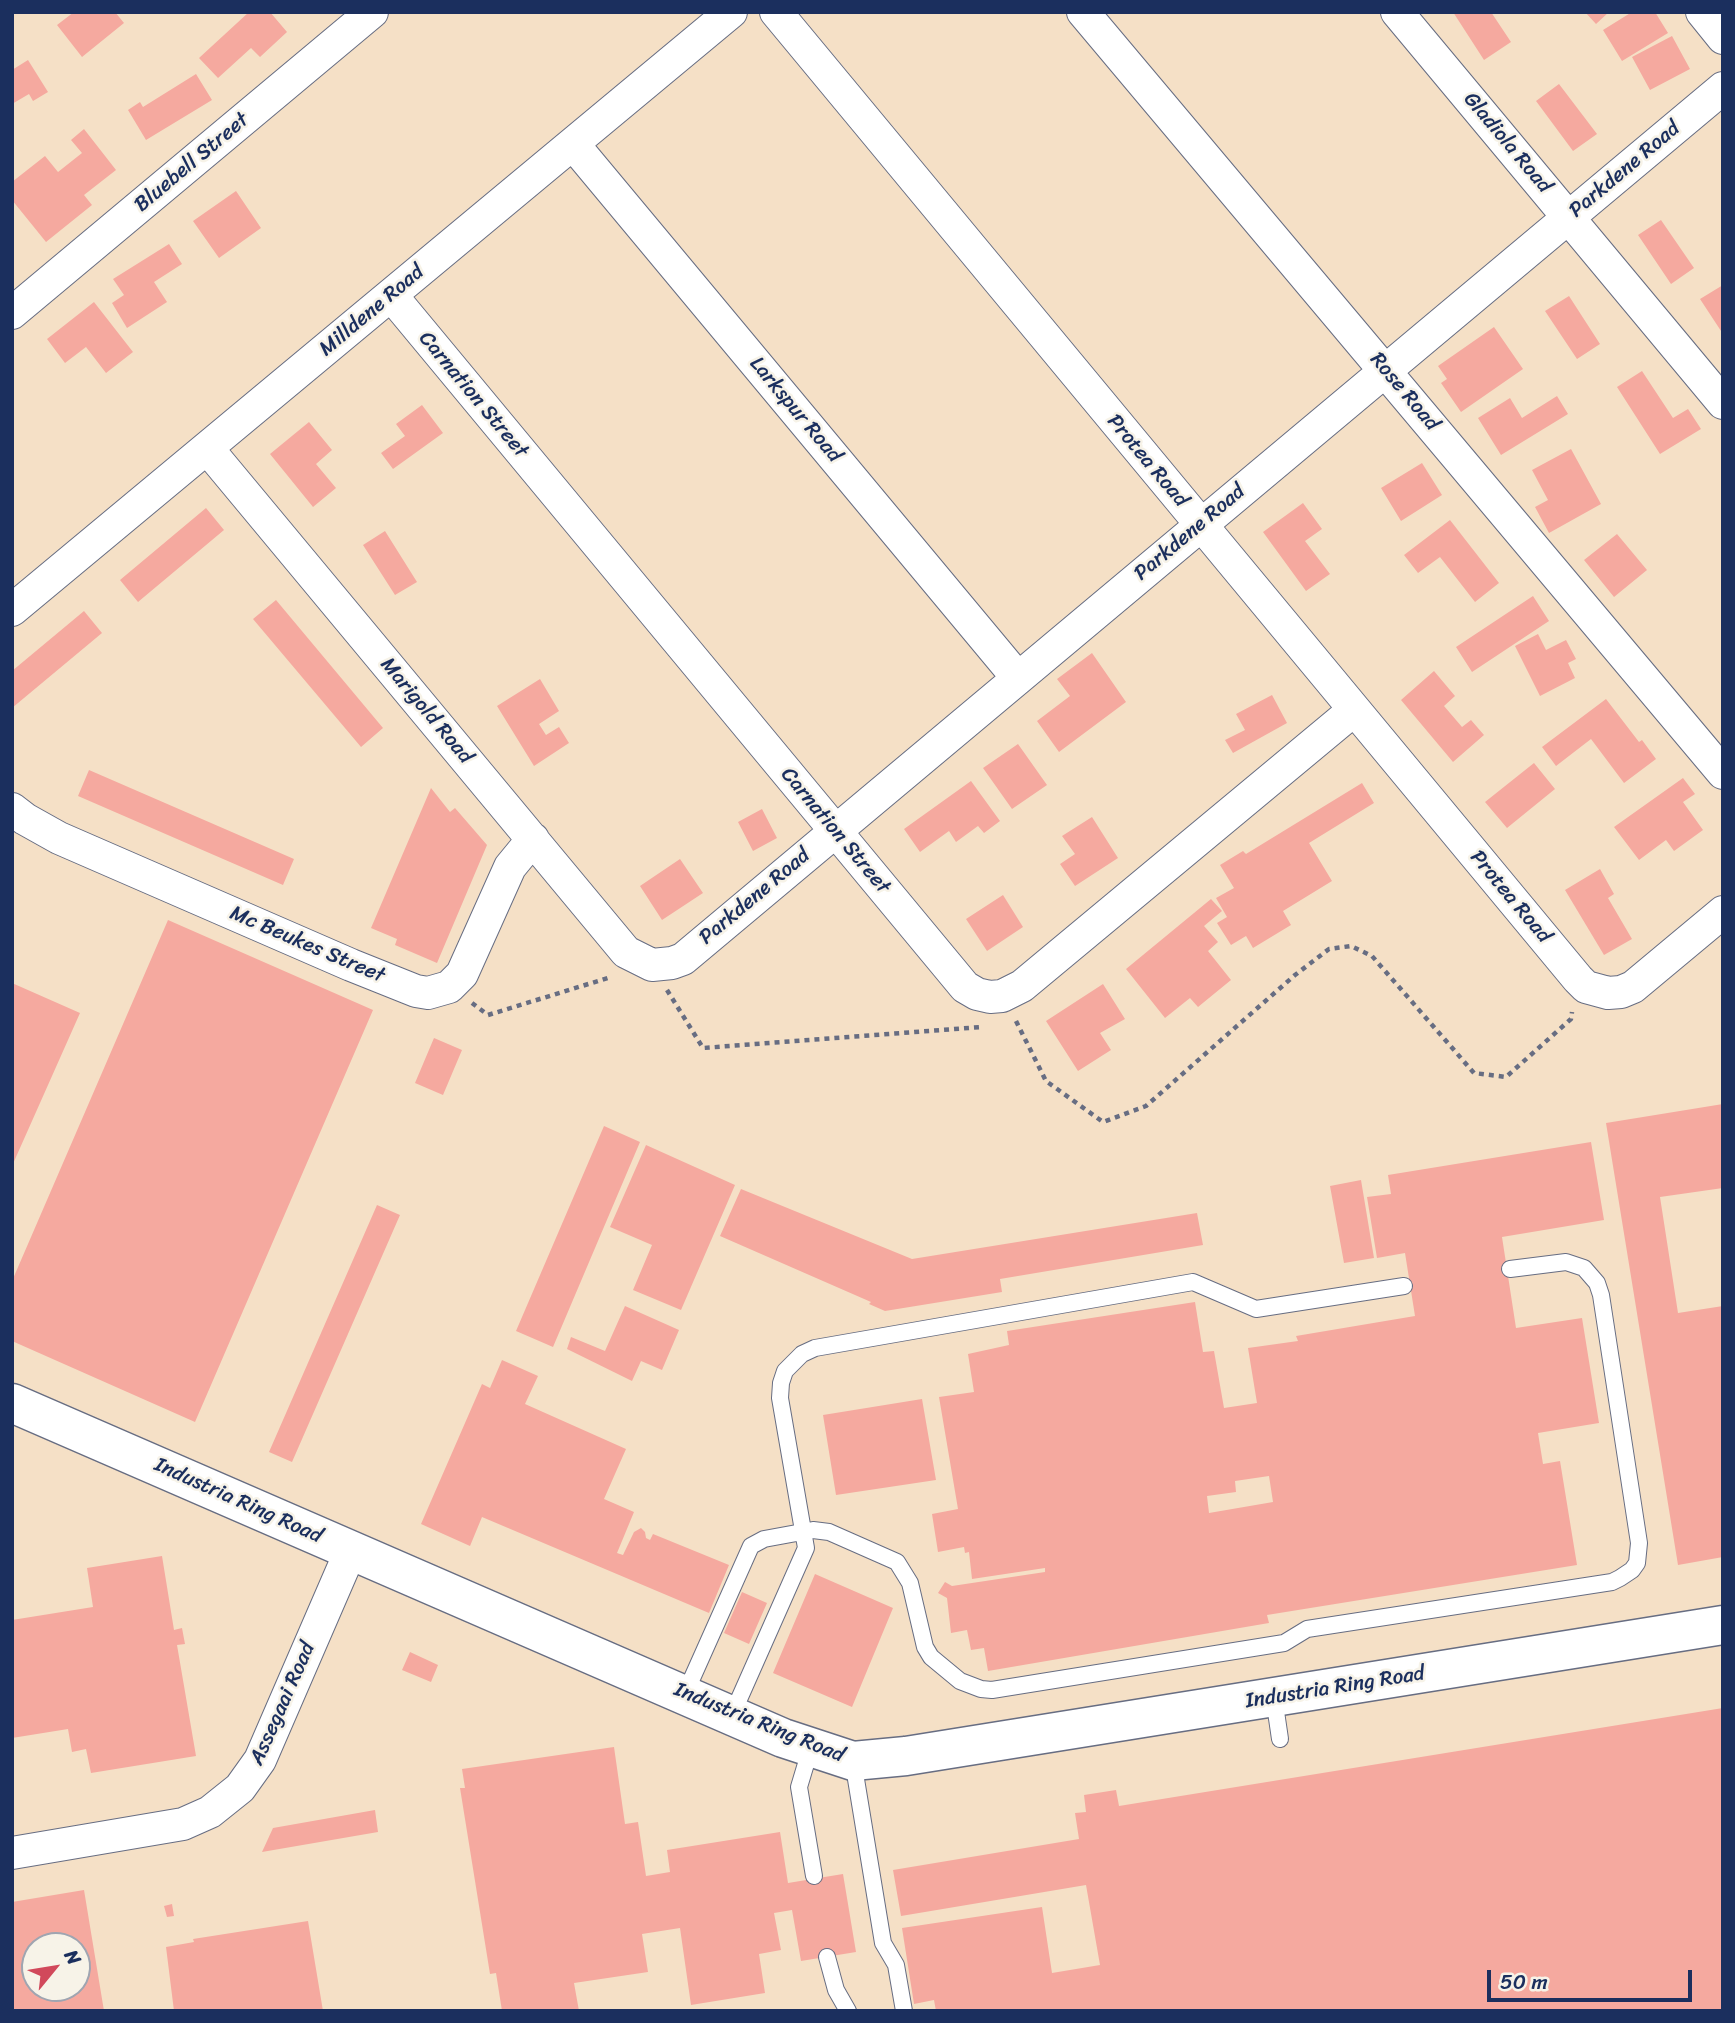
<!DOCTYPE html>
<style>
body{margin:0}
#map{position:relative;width:1735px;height:2023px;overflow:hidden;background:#f5e0c6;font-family:Sriracha,sans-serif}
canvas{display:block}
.frame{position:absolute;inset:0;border:14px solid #1b2f5e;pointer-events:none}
.north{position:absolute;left:21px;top:1932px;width:70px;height:70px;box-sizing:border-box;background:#f7f3e8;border:2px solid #9fa5b1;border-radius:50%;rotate:60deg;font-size:19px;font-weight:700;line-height:28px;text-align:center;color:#1b2f5e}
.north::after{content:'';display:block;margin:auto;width:24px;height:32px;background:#d1495b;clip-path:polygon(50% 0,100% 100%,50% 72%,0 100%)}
.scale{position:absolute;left:1487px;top:1970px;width:205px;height:32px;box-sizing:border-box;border:4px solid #1b2f5e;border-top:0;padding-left:9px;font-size:21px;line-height:24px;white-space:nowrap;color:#1b2f5e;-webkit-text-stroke:5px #f7f3e8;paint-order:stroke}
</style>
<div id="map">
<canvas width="1735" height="2023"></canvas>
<div class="frame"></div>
<div class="north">N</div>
<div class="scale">50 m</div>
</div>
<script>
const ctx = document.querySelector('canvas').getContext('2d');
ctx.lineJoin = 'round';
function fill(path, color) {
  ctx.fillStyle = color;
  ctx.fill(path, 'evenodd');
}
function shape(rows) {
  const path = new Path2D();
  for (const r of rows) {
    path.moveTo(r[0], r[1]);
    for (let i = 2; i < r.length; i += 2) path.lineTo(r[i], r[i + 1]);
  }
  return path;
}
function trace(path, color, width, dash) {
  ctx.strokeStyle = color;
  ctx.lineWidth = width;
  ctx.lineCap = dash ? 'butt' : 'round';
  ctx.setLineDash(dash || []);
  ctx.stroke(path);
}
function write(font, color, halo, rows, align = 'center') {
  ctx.font = font + ' Sriracha,sans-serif';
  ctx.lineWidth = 5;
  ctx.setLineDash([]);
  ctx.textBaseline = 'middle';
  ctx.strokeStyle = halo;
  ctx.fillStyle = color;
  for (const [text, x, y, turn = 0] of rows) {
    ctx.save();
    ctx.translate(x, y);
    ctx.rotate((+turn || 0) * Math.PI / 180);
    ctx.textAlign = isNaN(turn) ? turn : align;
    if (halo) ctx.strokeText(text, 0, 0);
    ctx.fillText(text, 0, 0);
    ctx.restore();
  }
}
const building = shape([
 [74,12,115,12,124,23,82,57,57,25],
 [249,12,270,12,287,32,260,57,251,48,218,78,199,58],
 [1453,12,1491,12,1511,42,1484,60],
 [1585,12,1609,12,1596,24],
 [1632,12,1655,12,1668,33,1622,61,1603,30],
 [1672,36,1690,69,1650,90,1632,57],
 [28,60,48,92,33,101,29,94,12,104,12,70],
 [196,74,212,100,146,140,128,110,140,102,143,107],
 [1559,84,1597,134,1573,151,1536,101],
 [84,129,116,170,84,195,92,205,46,242,12,200,12,182,45,156,58,172,82,153,71,140],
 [236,191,261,228,219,258,193,221],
 [1661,220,1694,268,1671,284,1638,235],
 [169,244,182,264,154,282,167,302,127,328,112,303,124,295,113,279],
 [1723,285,1723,334,1700,299],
 [1569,296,1600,344,1577,359,1545,311],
 [94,302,133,352,106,373,86,347,65,363,47,339],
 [1494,327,1523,369,1461,412,1441,383,1447,379,1438,366],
 [1642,371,1673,418,1688,409,1701,429,1660,454,1617,387],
 [1557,396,1568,414,1501,455,1478,418,1510,398,1522,418],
 [422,405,443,433,393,469,381,453,405,436,396,424],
 [309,422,332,450,316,464,336,488,313,507,270,454],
 [1571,449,1601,504,1549,533,1535,507,1548,500,1532,470],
 [1422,463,1442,495,1401,521,1381,488],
 [1303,503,1322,529,1305,541,1330,574,1306,591,1263,532],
 [206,508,224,530,138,602,120,580],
 [1450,520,1499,583,1475,602,1440,557,1418,573,1404,555],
 [385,531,417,582,395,595,363,545],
 [1617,534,1647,570,1614,597,1584,560],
 [1533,596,1549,621,1472,672,1456,647],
 [276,600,383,728,361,747,253,619],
 [84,611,102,633,12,708,12,671],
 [1538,634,1546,650,1566,640,1576,659,1568,663,1575,678,1540,696,1515,646],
 [1092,653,1126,702,1059,752,1037,721,1070,696,1057,679],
 [1434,671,1455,696,1444,706,1462,727,1471,720,1484,735,1453,762,1401,700],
 [540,679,559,711,539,724,546,735,559,727,569,743,534,766,497,706],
 [1272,695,1287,723,1233,753,1225,740,1245,730,1236,714],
 [1606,699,1639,742,1642,740,1656,759,1624,783,1591,739,1556,766,1542,747],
 [1018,744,1047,785,1012,809,983,768],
 [1534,763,1555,789,1507,828,1485,802],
 [89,770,294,859,283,885,78,796],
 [1683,778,1695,794,1683,802,1703,830,1674,851,1666,840,1639,860,1614,827],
 [971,781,1000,821,984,833,978,826,956,842,949,831,920,852,904,829],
 [1362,783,1374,803,1309,843,1332,881,1283,911,1291,925,1253,948,1246,936,1231,945,1217,923,1227,917,1216,898,1234,888,1220,865,1243,851,1246,854],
 [431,788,450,812,455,808,487,845,437,963,395,945,397,939,371,928],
 [762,809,777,838,753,851,738,822],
 [1092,817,1118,858,1075,886,1060,864,1075,854,1062,836],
 [680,859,703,893,662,920,640,886],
 [1600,869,1614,894,1608,898,1632,939,1604,955,1565,890],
 [1003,895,1023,927,987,951,966,919],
 [1211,899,1222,911,1204,926,1218,942,1208,951,1231,980,1198,1007,1190,998,1165,1018,1126,969],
 [168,920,373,1010,195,1422,12,1341,12,1281],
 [12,983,80,1013,12,1166],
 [1103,984,1125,1019,1100,1033,1111,1050,1078,1071,1046,1021],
 [434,1038,462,1050,443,1095,415,1083],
 [1723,1104,1723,1188,1660,1197,1678,1313,1723,1306,1723,1557,1678,1565,1606,1123],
 [604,1126,640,1142,553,1347,516,1331],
 [1591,1142,1604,1220,1502,1237,1516,1328,1582,1318,1599,1423,1538,1433,1543,1464,1560,1461,1577,1565,1267,1615,1269,1623,988,1671,984,1648,971,1650,967,1630,951,1633,947,1598,938,1593,945,1582,952,1586,1045,1572,1045,1568,972,1579,969,1552,965,1553,964,1547,938,1552,932,1514,958,1509,939,1397,974,1392,968,1354,1009,1345,1007,1331,1195,1302,1203,1352,1214,1351,1224,1408,1257,1403,1248,1348,1298,1341,1296,1336,1415,1316,1405,1253,1377,1258,1367,1197,1391,1194,1388,1175],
 [1269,1476,1273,1502,1209,1513,1207,1496,1236,1492,1235,1481],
 [646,1145,735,1185,681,1310,633,1290,652,1245,610,1227],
 [1361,1180,1374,1258,1344,1263,1330,1186],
 [741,1189,912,1259,1197,1213,1203,1245,1000,1279,1002,1292,885,1311,869,1304,871,1302,720,1236],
 [377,1205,400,1215,292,1462,269,1452],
 [625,1306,679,1330,662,1370,641,1361,632,1381,567,1349,571,1337,605,1351],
 [502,1360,538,1376,525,1404,626,1449,604,1499,634,1512,617,1553,623,1555,634,1532,641,1528,645,1532,646,1538,650,1540,653,1534,729,1565,709,1613,482,1517,470,1546,421,1524,482,1384,490,1388],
 [922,1399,936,1480,836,1495,823,1415],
 [162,1556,174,1630,182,1628,185,1644,177,1645,196,1756,91,1773,86,1749,72,1752,68,1729,12,1738,12,1620,93,1607,87,1568],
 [815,1574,893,1608,852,1707,773,1673],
 [742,1592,767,1603,749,1644,724,1633],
 [410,1652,438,1665,431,1682,402,1670],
 [1723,1708,1723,2011,936,2011,934,2000,914,2004,902,1928,1042,1907,1052,1973,1100,1965,1086,1885,901,1916,893,1870,1079,1839,1075,1813,1086,1812,1084,1795,1116,1790,1119,1806],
 [614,1747,625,1824,638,1822,646,1876,670,1872,667,1850,780,1832,788,1883,843,1874,856,1952,801,1961,792,1910,774,1913,781,1950,759,1954,765,1993,691,2005,680,1928,642,1934,648,1972,574,1983,579,2011,502,2011,496,1973,490,1974,460,1788,465,1788,462,1769],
 [375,1810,378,1832,262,1852,273,1828],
 [84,1890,104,2011,12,2011,12,1902],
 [35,1946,77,1946,77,1988,35,1988],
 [172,1904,174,1916,167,1917,164,1906],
 [308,1921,323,2011,174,2011,166,1947,194,1942,193,1939]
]);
const path = shape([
 [667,990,703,1048,982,1027],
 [472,1003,488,1015,611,977],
 [1016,1021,1046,1081,1103,1122,1146,1106,1295,975,1329,949,1351,946,1372,956,1474,1073,1506,1077,1571,1019,1572,1012]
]);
const lane = shape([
 [685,1694,751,1546,764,1539,813,1530,829,1532,897,1562,910,1583,925,1647,931,1657,960,1681,981,1689,992,1690,1284,1643,1307,1629,1612,1582,1620,1578,1632,1570,1637,1563,1639,1543,1601,1295,1597,1283,1584,1268,1566,1262,1510,1269],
 [1274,1698,1280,1739],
 [732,1715,806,1548,780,1398,781,1383,785,1371,802,1354,815,1348,1193,1282,1256,1309,1404,1286],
 [811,1747,799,1787,814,1876],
 [853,1761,883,1943,896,1965,904,2011],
 [827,1957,836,1990,848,2011]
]);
const street = shape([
 [776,12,1578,979,1586,987,1608,993,1621,992,1633,987,1723,912],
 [1083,12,1723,773],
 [1397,12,1723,403],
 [1702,12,1723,38],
 [573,144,1017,677],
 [391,295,965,987,977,994,990,997,1002,996,1022,986,1354,710],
 [12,313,372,12],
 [207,448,626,952,652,965,672,963,683,959,1723,88],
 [12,610,731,12],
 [12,809,25,819,59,838,351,965,416,991,428,993,449,987,462,974,510,867,533,839],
 [12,1853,183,1824,210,1812,240,1788,260,1760,351,1550]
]);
const secondary = shape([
 [12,1403,783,1738,853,1761,906,1756,1723,1625]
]);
const streetNames = [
 ["Gladiola Road",1507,143,50],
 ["Bluebell Street",192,163,-40],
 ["Parkdene Road",1625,170,-40],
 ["Milldene Road",372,311,-40],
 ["Rose Road",1404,392,50],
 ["Carnation Street",473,395,50],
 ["Larkspur Road",795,410,50],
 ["Protea Road",1147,461,50],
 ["Parkdene Road",1190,533,-40],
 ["Marigold Road",426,711,50],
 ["Carnation Street",835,831,50],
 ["Parkdene Road",755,897,-40],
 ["Protea Road",1510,897,50],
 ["Mc Beukes Street",307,945,23],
 ["Industria Ring Road",238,1501,24],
 ["Industria Ring Road",1335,1688,-9],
 ["Assegaai Road",283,1704,-66],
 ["Industria Ring Road",759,1723,22]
];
fill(building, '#f5a99f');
trace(lane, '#676d82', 18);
trace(street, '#676d82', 34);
trace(secondary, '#676d82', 41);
trace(path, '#676d82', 4.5, [5, 5]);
trace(lane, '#fff', 16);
trace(street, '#fff', 32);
trace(secondary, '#fff', 38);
write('21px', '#1b2f5e', '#f7f3e8', streetNames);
</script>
